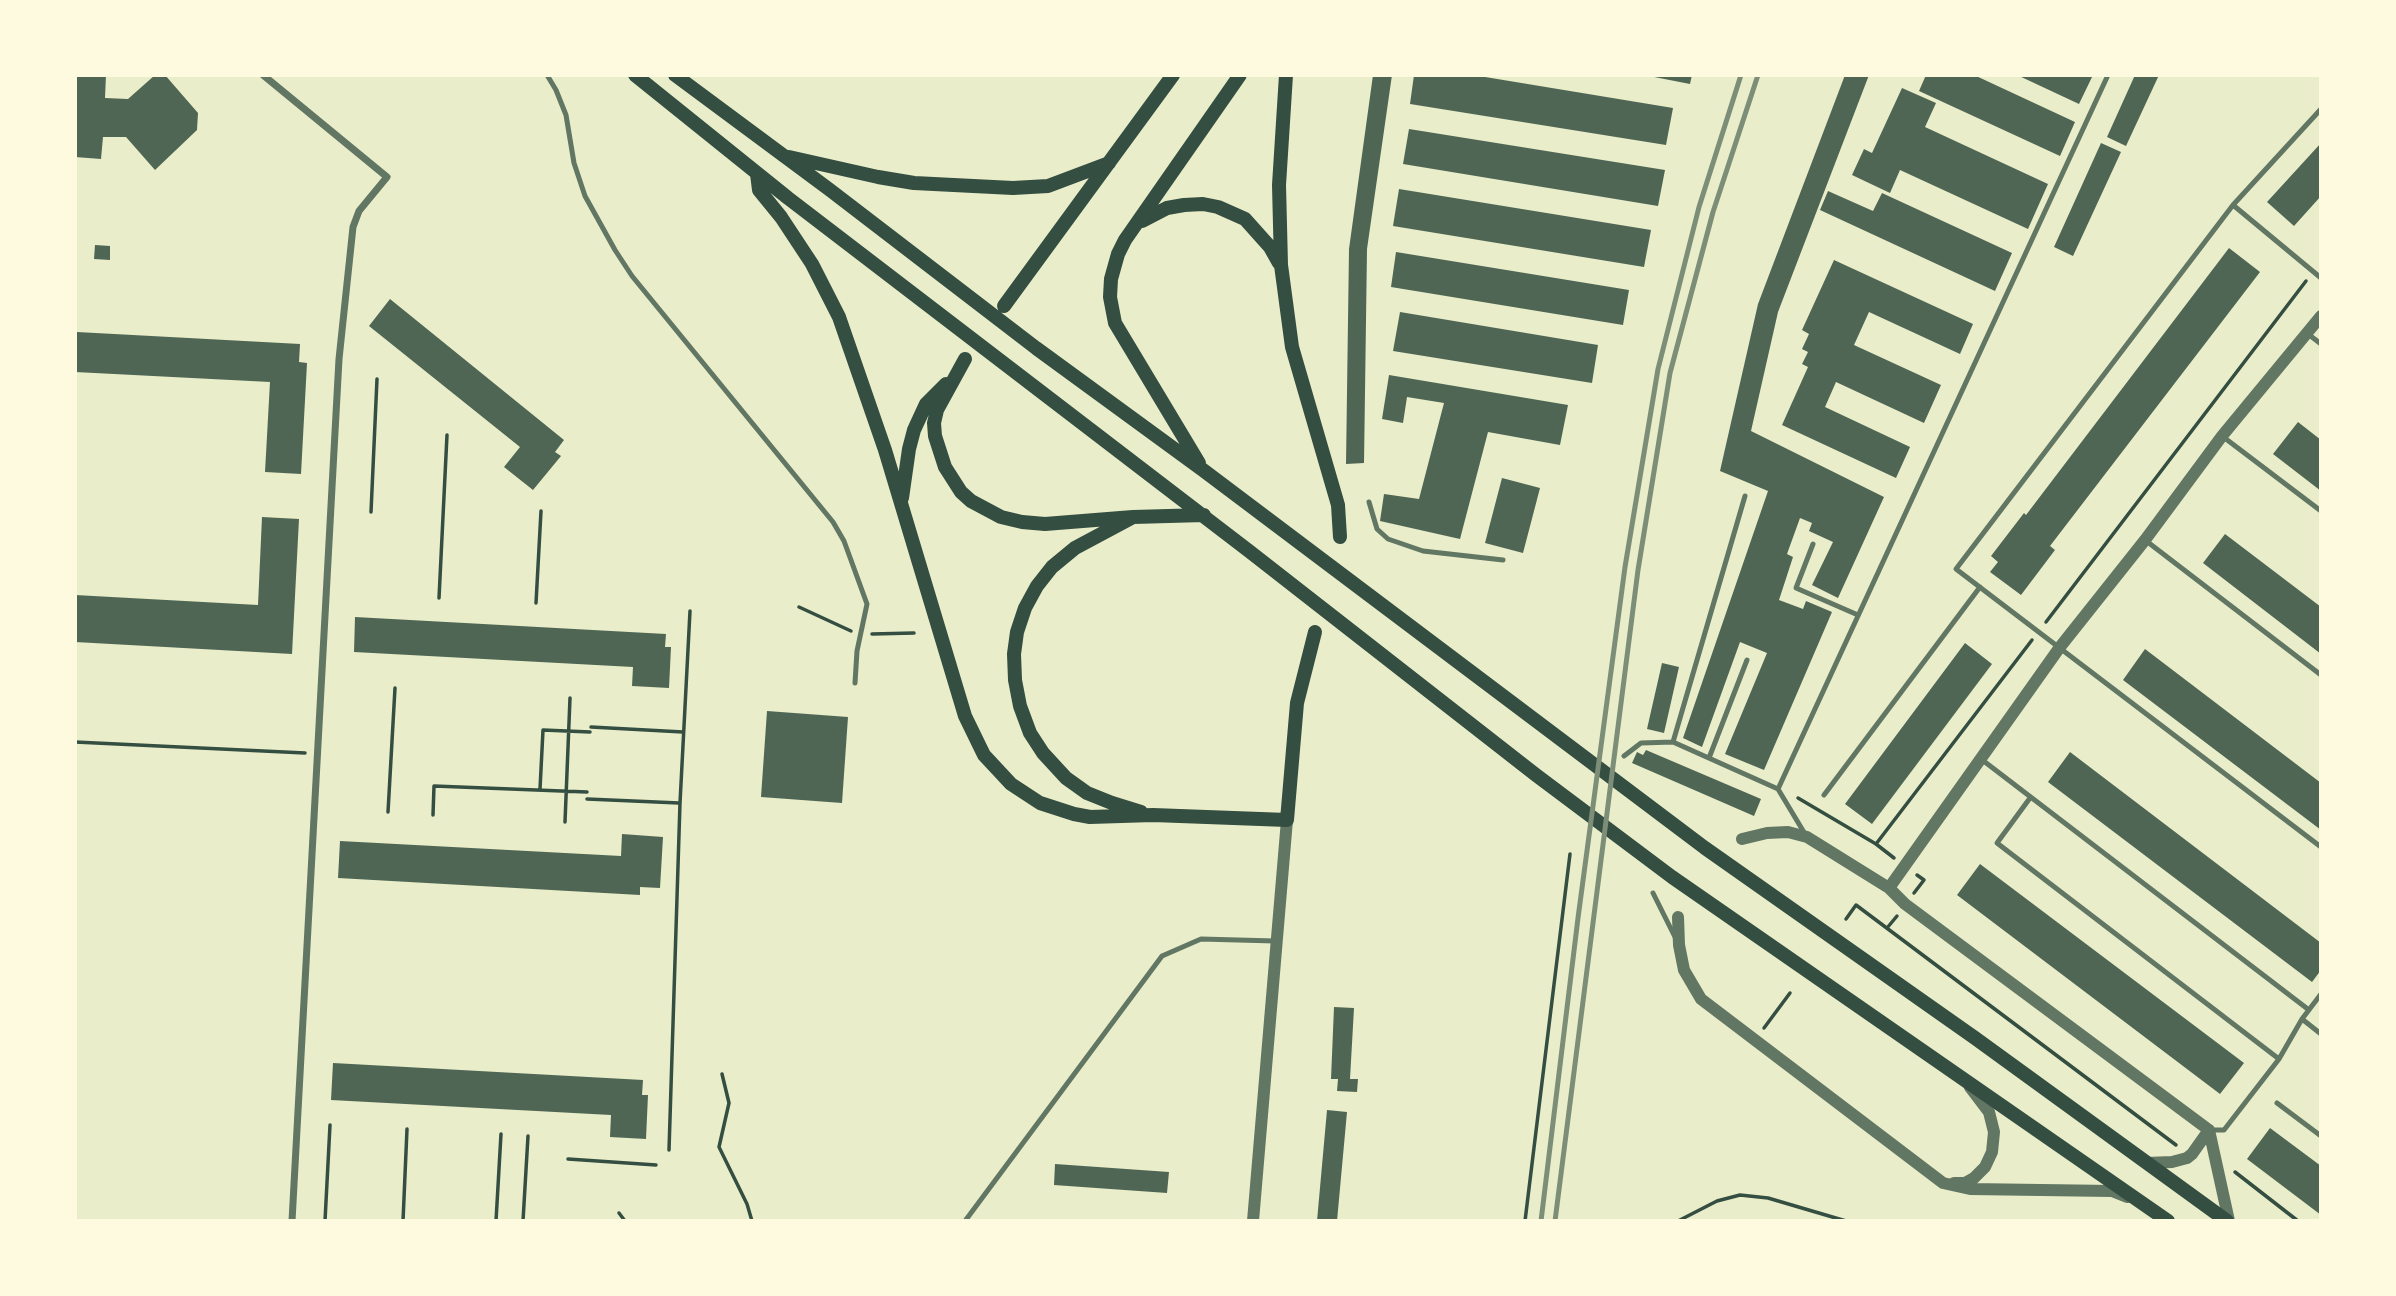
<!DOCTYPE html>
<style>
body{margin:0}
#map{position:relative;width:2396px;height:1296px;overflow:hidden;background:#e9edc9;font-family:"DejaVu Sans",sans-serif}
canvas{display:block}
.frame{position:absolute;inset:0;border:77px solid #fefae0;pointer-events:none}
</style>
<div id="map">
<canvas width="2396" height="1296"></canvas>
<div class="frame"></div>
</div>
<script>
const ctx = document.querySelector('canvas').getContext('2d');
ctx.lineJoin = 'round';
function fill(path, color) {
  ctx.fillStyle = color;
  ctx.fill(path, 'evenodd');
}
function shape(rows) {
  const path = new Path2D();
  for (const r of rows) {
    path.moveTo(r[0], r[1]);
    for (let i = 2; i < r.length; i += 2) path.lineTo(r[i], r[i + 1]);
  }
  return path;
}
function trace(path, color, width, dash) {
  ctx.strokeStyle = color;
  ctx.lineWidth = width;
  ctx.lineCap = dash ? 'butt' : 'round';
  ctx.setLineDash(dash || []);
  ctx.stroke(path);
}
const building = shape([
 [75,75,106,75,105,98,128,99,155,75,165,75,198,113,197,130,155,170,126,137,103,137,101,159,75,157],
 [1373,75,1392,75,1367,249,1364,463,1346,464,1349,249],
 [1414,75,1473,75,1673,108,1666,145,1410,104],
 [1644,75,1692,75,1690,84],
 [1845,75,1869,75,1778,312,1751,431,1884,497,1838,598,1812,585,1833,542,1809,531,1812,523,1800,518,1787,554,1793,557,1779,600,1803,609,1806,601,1832,612,1764,770,1725,754,1767,653,1740,642,1702,747,1683,738,1768,491,1720,471,1758,304],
 [1926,75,1974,75,2075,122,2060,156,1919,91],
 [2017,75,2093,75,2079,104],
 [2135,75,2159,75,2126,146,2107,137],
 [1902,88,1936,103,1925,127,2048,184,2028,229,1900,170,1890,193,1852,175,1864,149,1872,153],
 [1409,129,1665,170,1658,206,1403,164],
 [2101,143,2121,152,2073,256,2054,247],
 [2321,143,2321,196,2294,226,2267,202],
 [1399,189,1651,230,1644,267,1393,226],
 [1828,191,1873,211,1882,193,2012,253,1995,291,1820,210],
 [95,245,110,246,110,260,94,259],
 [2229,248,2260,272,2050,546,2055,550,2021,595,1990,572,1998,562,1991,556,2024,513,2026,515],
 [1396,252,1629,290,1623,325,1391,287],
 [1834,260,1973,324,1960,354,1869,312,1854,345,1941,385,1924,423,1836,382,1825,407,1910,447,1896,478,1782,425,1808,367,1802,364,1808,352,1802,349,1809,334,1802,330],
 [390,299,564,440,555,452,561,456,533,490,504,467,520,447,369,326],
 [1400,312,1598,345,1592,383,1393,351],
 [77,332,300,344,299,362,307,363,301,474,265,472,270,382,75,372],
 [1389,375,1568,405,1560,445,1488,432,1460,539,1380,521,1384,494,1419,499,1444,403,1407,397,1403,423,1382,419],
 [2298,422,2321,440,2321,491,2273,454],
 [1502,478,1540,488,1523,553,1485,543],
 [262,517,299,519,292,654,75,642,75,595,258,605],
 [2225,534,2321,607,2321,654,2203,563],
 [355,617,666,634,665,647,671,647,669,688,632,686,633,667,354,652],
 [1965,643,1992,664,1872,824,1845,804],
 [2145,649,2321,783,2321,830,2123,680],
 [1662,663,1679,667,1664,733,1647,729],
 [767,711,848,717,842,803,761,797],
 [1646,750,1761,799,1754,816,1632,763,1637,752,1643,755],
 [2070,752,2321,943,2321,970,2312,982,2048,782],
 [622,834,663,837,660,888,640,887,640,895,338,878,340,841,621,856],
 [1980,864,2244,1063,2220,1094,1957,895],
 [1334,1007,1354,1008,1350,1079,1358,1079,1357,1092,1337,1091,1338,1079,1331,1079],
 [333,1063,643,1080,642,1095,648,1095,646,1139,610,1137,611,1115,331,1100],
 [1327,1110,1347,1112,1337,1221,1317,1221],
 [2270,1128,2321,1166,2321,1215,2247,1159],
 [1055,1164,1169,1172,1167,1193,1054,1185]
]);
const path = shape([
 [371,512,377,379],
 [439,598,447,435],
 [536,603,541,511],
 [799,607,851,631],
 [2046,622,2306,281],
 [872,634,914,633],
 [591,727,683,732],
 [75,742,305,753],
 [540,789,543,730,590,732],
 [1798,798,1876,844,2032,640],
 [587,799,679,803],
 [388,812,395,688],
 [433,815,434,786,587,792],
 [565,822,570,698],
 [1876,844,1894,858],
 [1914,893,1924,880,1917,875],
 [1846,919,1856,905,2176,1145],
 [1887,928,1897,916],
 [1764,1028,1790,993],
 [722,1074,729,1103,719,1147,747,1204,752,1221],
 [669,1150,680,803,690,611],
 [568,1159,656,1165],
 [2235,1172,2298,1221],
 [619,1213,625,1221],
 [325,1221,330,1125],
 [403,1221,407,1129],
 [496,1221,501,1134],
 [523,1221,528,1136],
 [1525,1221,1570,854],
 [1678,1221,1717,1201,1740,1195,1768,1198,1846,1221]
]);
const service = shape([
 [547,75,556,90,566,115,574,163,585,196,615,250,632,276,833,522,844,541,867,604,857,651,855,683],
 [2321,109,2233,205,1956,569,2321,847],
 [2233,205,2321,278],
 [2308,334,2321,344],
 [2222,436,2321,511],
 [1745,496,1673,742,1778,789],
 [1369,502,1377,529,1388,539,1423,551,1503,560],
 [2145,540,2321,675],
 [1813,544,1796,588,1858,615],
 [1624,756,1641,743,1673,742],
 [1709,758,1747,660],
 [1981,759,2309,1010],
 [1824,795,1980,587],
 [2030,798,1997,843,2279,1059],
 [1805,834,1778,789,2108,75],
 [1653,893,1676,939],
 [2302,1019,2321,1034],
 [2277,1103,2321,1136],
 [2209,1130,2224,1130,2279,1059,2302,1019,2321,994],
 [965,1221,1162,956,1201,939,1275,941]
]);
const minor = shape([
 [263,75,387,177,359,211,353,227,339,359,292,1221]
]);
const tertiary = shape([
 [1742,839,1767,833,1788,832,1807,837,1889,888,1905,904,2209,1130,2229,1221],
 [1889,888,2060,647,2145,540,2222,436,2321,316],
 [1678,917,1679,945,1684,970,1701,999,1943,1183,1970,1189,2112,1191,2127,1197],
 [2147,1163,2172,1162,2187,1158,2192,1154,2209,1130],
 [1954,1183,1965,1183,1974,1178,1985,1167,1992,1152,1994,1132,1989,1112,1970,1087],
 [1253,1221,1287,820]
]);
const secondary = shape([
 [635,75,788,198,1249,551,1536,775,1672,877,2168,1221],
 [675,75,830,190,1036,348,1203,470,1705,848,1975,1038,2227,1221],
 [1286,75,1279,185,1281,265,1292,347,1338,505,1340,537],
 [789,157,878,177,914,183,1013,188,1048,186,1109,163],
 [757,174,759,190,781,217,812,264,839,317,885,450,965,716,984,755,1011,784,1040,803,1074,814,1090,817,1153,815,1287,820,1297,703,1315,632],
 [1142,221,1167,208,1184,205,1203,204,1218,207,1245,219,1270,247,1279,263],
 [1004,306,1173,75],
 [965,359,937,410,934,423,935,436,945,467,961,492,971,501,1001,517,1022,522,1045,524,1133,517,1204,515],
 [1199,463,1115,323,1110,297,1111,279,1118,254,1125,240,1240,75],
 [902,498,909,449,914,430,926,404,946,384],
 [1133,517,1075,548,1052,567,1037,586,1025,608,1017,632,1014,654,1015,680,1020,706,1030,733,1043,753,1066,778,1087,793,1112,803,1141,812]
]);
const rail = shape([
 [1541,1221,1578,918,1625,567,1658,369,1699,207,1741,75],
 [1555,1221,1638,570,1670,373,1713,212,1758,75]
]);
fill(building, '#4f6655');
trace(path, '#344e41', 3.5);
trace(service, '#617663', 5);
trace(minor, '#617663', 7);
trace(tertiary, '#617663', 12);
trace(secondary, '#344e41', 14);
trace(rail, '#7c8e77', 5);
</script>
